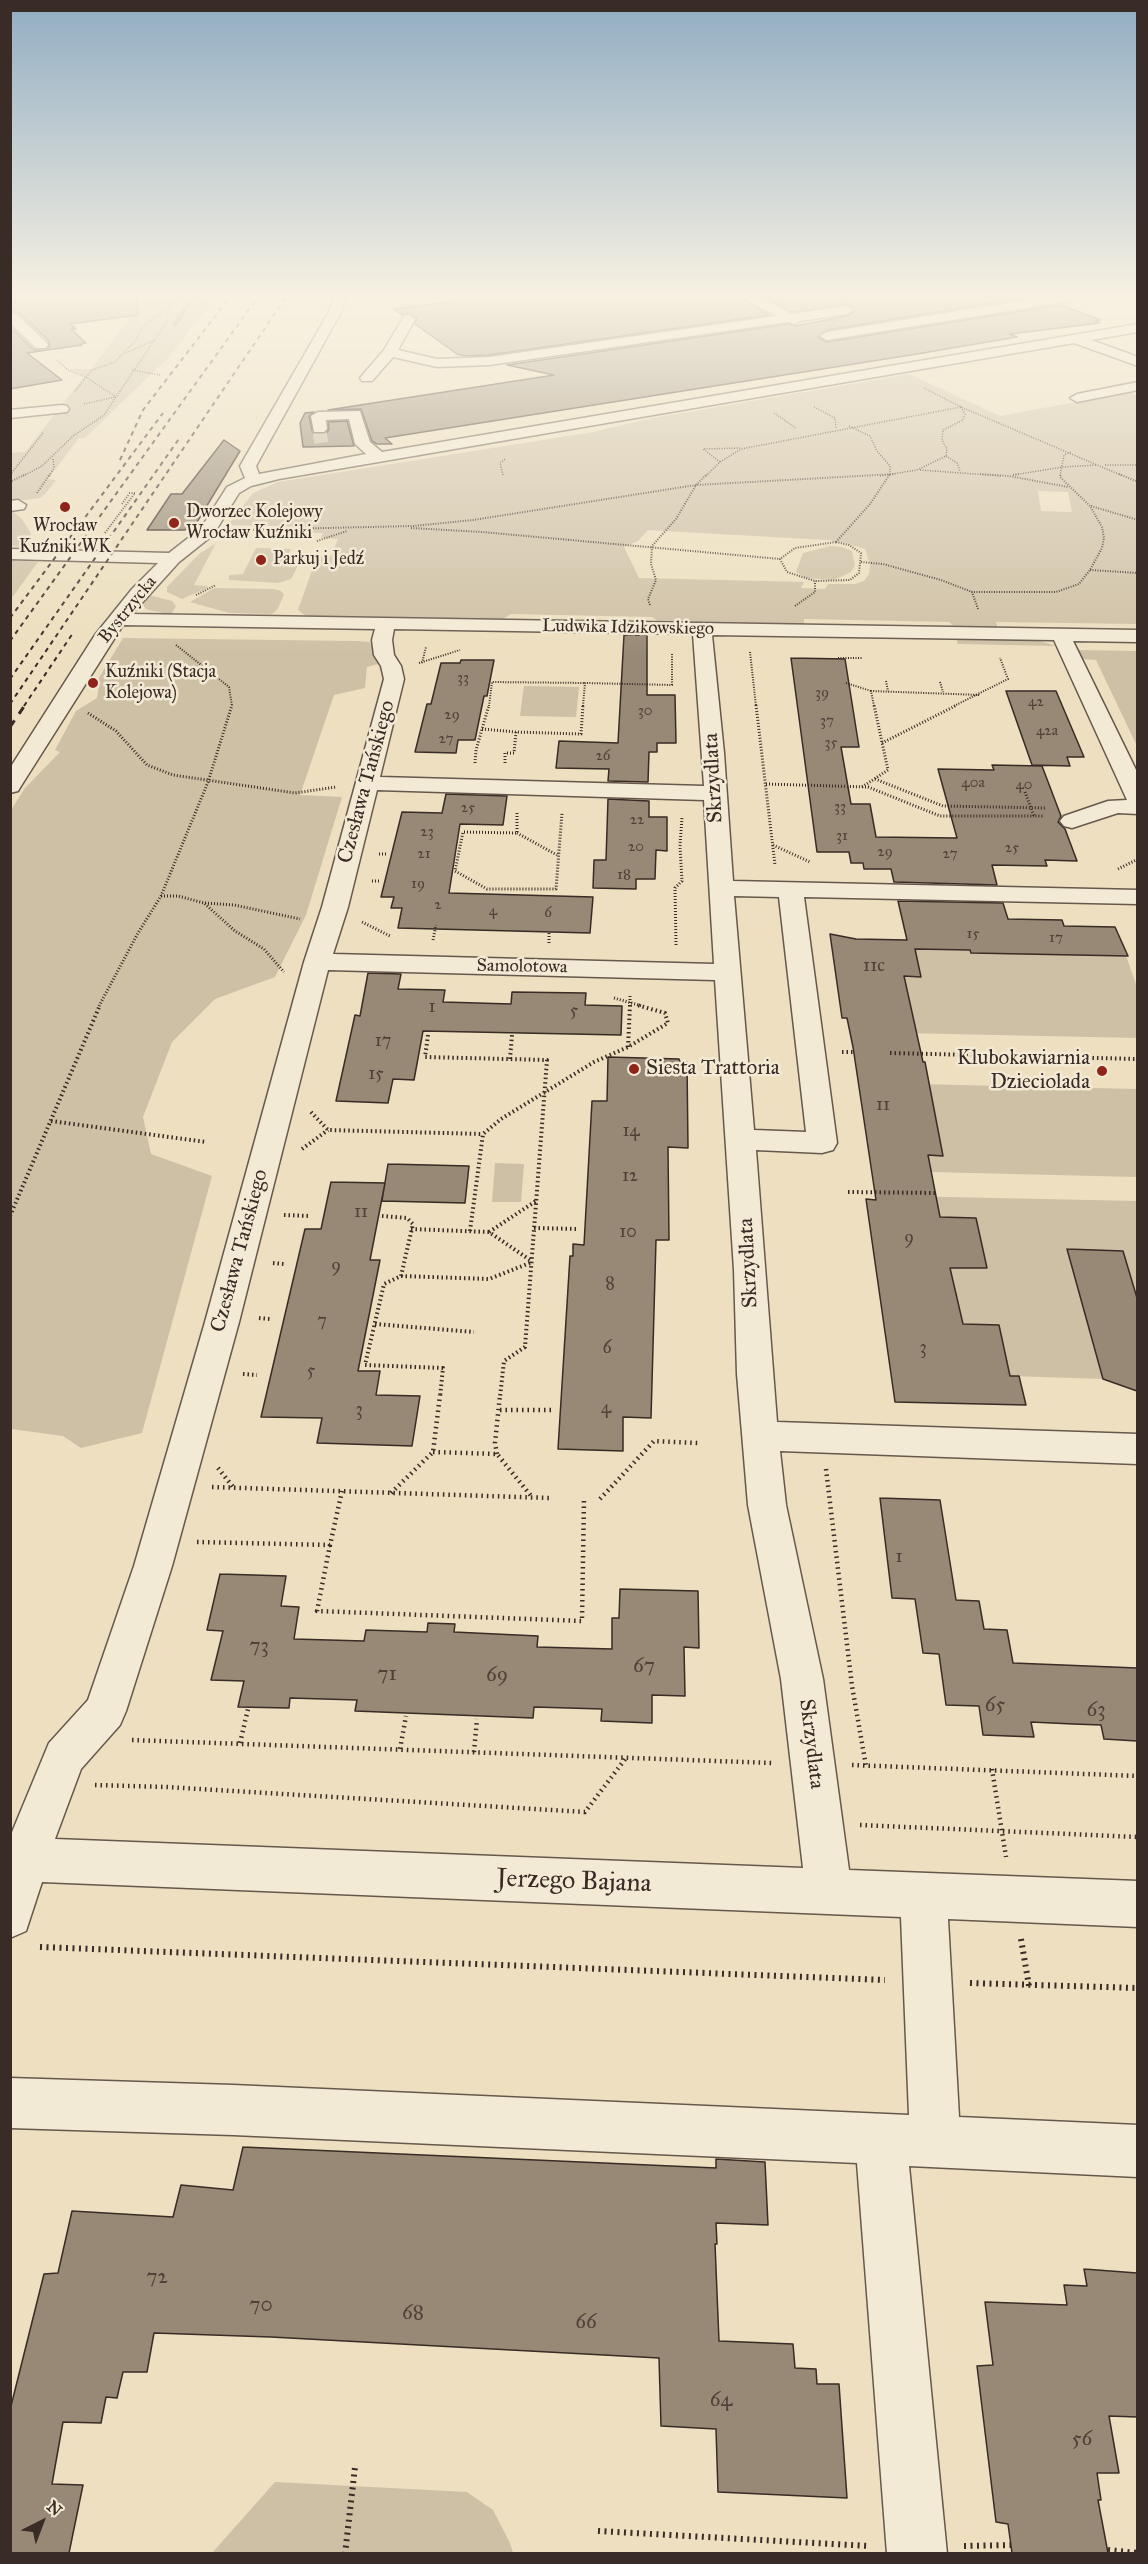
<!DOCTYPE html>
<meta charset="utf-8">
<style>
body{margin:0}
#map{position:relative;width:1148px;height:2564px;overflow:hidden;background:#eddfbf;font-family:"IM FELL Great Primer",serif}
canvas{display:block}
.frame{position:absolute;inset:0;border:12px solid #392b25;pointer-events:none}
.north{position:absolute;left:12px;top:2492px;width:60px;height:60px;-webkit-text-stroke:4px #f3ead5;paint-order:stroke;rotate:42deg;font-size:16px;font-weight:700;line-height:24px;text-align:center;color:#392b25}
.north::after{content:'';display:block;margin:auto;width:21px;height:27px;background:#392b25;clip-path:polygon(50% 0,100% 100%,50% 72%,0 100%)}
</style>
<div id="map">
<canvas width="1148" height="2564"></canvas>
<div class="frame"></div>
<div class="north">N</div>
</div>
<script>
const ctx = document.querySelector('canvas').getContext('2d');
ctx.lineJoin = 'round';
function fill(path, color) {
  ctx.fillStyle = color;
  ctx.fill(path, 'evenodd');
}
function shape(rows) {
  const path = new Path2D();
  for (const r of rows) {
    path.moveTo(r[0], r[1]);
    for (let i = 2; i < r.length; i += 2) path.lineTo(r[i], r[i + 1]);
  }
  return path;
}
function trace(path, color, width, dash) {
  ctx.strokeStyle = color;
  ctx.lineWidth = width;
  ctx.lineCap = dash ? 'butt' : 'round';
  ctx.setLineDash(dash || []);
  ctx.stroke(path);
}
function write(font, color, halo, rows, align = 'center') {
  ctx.font = font + ' "IM FELL Great Primer",serif';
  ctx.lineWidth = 5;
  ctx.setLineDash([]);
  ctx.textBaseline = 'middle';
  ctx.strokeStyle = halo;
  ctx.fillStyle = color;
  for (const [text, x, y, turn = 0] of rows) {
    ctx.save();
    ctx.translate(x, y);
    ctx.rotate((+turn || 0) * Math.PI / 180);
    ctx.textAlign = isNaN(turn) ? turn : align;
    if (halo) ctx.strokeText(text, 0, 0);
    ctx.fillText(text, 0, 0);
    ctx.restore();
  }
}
const green = shape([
 [112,297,217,297,167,359,85,438,79,438,48,479,56,480,46,493,40,498,16,501,11,498,11,453,25,452,83,378,88,377,70,369,91,369,132,315],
 [909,374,1000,416,1130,392,1137,395,1137,624,996,622,998,629,956,628,949,622,804,619,804,625,660,623,652,617,511,614,501,620,307,617,298,610,317,556,331,556,338,539,321,538,323,533,273,532,276,526,228,525,253,493,278,482,593,432,653,418],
 [1038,491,1068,492,1072,512,1041,511],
 [648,530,827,540,846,543,865,549,870,564,869,574,864,581,855,584,828,584,825,589,801,588,804,582,639,578,624,547,638,541],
 [10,509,22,519,30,532,35,548,11,546],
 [216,543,194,585,208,586,207,588,182,599,167,592,167,587,199,554],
 [830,546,842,547,852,551,855,565,851,572,834,580,806,578,796,572,803,553],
 [256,548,291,549,286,560,300,562,291,579,278,583,229,580,229,575,243,574],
 [11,560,38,562,11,599,10,560],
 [214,588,274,589,281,591,284,595,277,610,272,614,229,613,190,602],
 [149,595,172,601,176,606,171,615,146,609,143,605],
 [956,637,1033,639,1056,646,958,644],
 [123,638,357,641,370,642,382,663,367,667,365,688,334,695,300,795,342,797,306,915,275,977,215,999,172,1042,143,1117,151,1154,212,1176,142,1433,81,1448,63,1436,11,1429,11,810,25,788,60,752,55,750,76,711,97,698,99,685,97,681],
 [1076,650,1137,651,1137,746,1096,660,1081,659],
 [524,686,579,687,576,717,520,716],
 [915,949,970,950,971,953,1009,954,1028,951,1029,954,1068,955,1125,953,1137,987,1137,1038,900,1033,913,1019,910,1002,901,1002,890,976,921,976],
 [915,1084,1137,1089,1137,1177,931,1172,928,1155,943,1155,934,1111],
 [495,1163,524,1164,521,1202,492,1202],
 [901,1196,1137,1201,1137,1298,1123,1251,1067,1249,1103,1379,1010,1376,999,1325,963,1324,962,1320,912,1267,987,1268,976,1218,938,1217],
 [275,2482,467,2492,493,2510,510,2543,513,2553,212,2553]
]);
const stream = shape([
 [175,324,194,297]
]);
const building = shape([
 [40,297,137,297,138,315,70,324,76,329,71,329,86,343,80,344,82,345,27,353,62,380,10,389,10,327,34,350,46,350,50,346,48,340,17,311,10,310,10,301,40,297],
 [483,297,739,297,769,315,489,355,465,356,457,354,415,324,417,318,410,313,402,315,393,309,483,297],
 [764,297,1028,297,827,330,818,337,827,342,1060,305,1101,320,1094,321,1100,323,1010,334,1017,337,911,355,385,438,392,444,377,444,372,441,361,409,328,410,554,375,507,365,788,324,795,326,847,316,855,311,847,304,792,312,764,297],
 [314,412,309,416,313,434,326,434,329,429,328,422,347,421,354,446,303,447,300,423,305,413,314,412],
 [224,440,240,451,194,527,184,530,147,530,171,494,182,494,224,440],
 [624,635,647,635,647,695,675,695,676,743,657,743,657,752,649,752,648,782,608,781,609,769,556,768,559,741,618,743,624,635],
 [791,658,845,659,859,747,841,747,851,804,870,804,876,837,957,838,938,769,994,770,992,765,1042,766,1061,816,1058,822,1065,829,1077,861,1045,860,1047,866,992,865,997,885,894,882,891,869,864,869,863,863,851,863,849,852,817,852,791,658],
 [461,660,494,660,487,696,484,696,475,740,458,740,456,753,415,752,427,704,431,704,441,663,460,663,461,660],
 [1006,691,1056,691,1084,757,1067,757,1070,766,1032,765,1006,691],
 [446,794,507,796,503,825,460,824,449,893,593,897,590,933,398,928,402,908,391,908,394,897,381,897,402,812,442,813,446,794],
 [608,799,649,801,649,817,667,817,667,851,656,850,655,879,636,879,636,889,593,888,594,860,606,860,608,799],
 [898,901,1003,903,1008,919,1062,920,1064,926,1115,927,1128,956,971,953,970,950,915,949,921,977,904,976,923,1062,925,1062,943,1156,928,1155,940,1217,976,1218,987,1268,950,1268,963,1324,999,1325,1010,1376,1019,1376,1026,1405,895,1402,866,1199,876,1200,853,1047,847,1018,842,1018,830,934,856,939,907,940,898,901],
 [368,973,401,974,398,989,445,990,443,1002,511,1004,512,992,586,993,585,1005,622,1006,621,1035,423,1031,414,1080,393,1079,388,1103,336,1101,355,1015,360,1016,368,973],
 [608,1057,679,1059,680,1062,687,1062,688,1148,668,1147,669,1240,656,1240,651,1418,623,1417,623,1451,558,1449,570,1256,573,1256,573,1244,584,1245,592,1101,607,1101,608,1057],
 [388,1164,469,1166,465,1203,382,1201,388,1164],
 [331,1182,385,1183,370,1260,380,1260,358,1371,380,1371,376,1395,420,1396,412,1446,317,1443,322,1418,261,1417,305,1229,321,1229,331,1182],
 [1067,1249,1123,1251,1137,1298,1137,1391,1103,1379,1067,1249],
 [880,1498,940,1500,956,1600,979,1601,984,1629,1007,1630,1013,1663,1137,1668,1137,1741,1104,1739,1101,1725,1073,1724,1031,1722,1034,1737,983,1735,979,1706,946,1705,939,1654,923,1653,915,1599,892,1598,880,1498],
 [220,1574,286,1576,281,1606,299,1607,294,1639,364,1641,366,1630,427,1632,428,1623,455,1624,454,1632,538,1636,537,1647,612,1649,612,1618,619,1618,620,1589,698,1591,699,1648,684,1647,685,1696,652,1695,652,1723,601,1721,602,1709,534,1707,533,1718,355,1711,357,1700,290,1698,289,1708,238,1707,244,1681,211,1680,223,1631,207,1630,220,1574],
 [243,2147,716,2168,716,2159,765,2162,768,2225,716,2223,717,2244,715,2244,719,2341,793,2344,795,2368,816,2369,817,2384,839,2384,847,2498,718,2492,716,2429,661,2426,659,2358,271,2337,154,2333,147,2372,123,2372,117,2398,106,2397,101,2423,63,2422,52,2484,83,2485,69,2553,10,2553,10,2410,44,2274,58,2273,72,2211,173,2217,181,2185,233,2190,243,2147],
 [1084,2269,1137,2273,1137,2417,1109,2416,1119,2473,1097,2473,1101,2500,1098,2500,1108,2553,1012,2553,1008,2524,996,2522,977,2366,993,2365,985,2302,1067,2305,1064,2285,1087,2286,1084,2269]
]);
const minorTunnel = shape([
 [319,429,322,447]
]);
const pathFar5 = shape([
 [126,353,155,340],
 [57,360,68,370,86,377,116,397],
 [132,370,160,375],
 [924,388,961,407,1123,476],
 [75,391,92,370,115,362,136,340,140,330,156,316,168,311],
 [84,404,115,397],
 [814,407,835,418,836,428],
 [774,413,796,428],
 [849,426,870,436,877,451,890,466,890,476],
 [946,456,957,463,960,471],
 [720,462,703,449,740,448],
 [1105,465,1138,465],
 [920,470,1002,476],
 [10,475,43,433],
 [503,475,500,463,505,459],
 [1013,475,1063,467,1097,465],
 [23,476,42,466,73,436,104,415,166,323,169,310,178,297],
 [49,476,54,468,53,458],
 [706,476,720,462,741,449,961,407],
 [880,476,917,470,946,456,947,449,942,440,943,430,963,420,965,414,961,407],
 [1060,476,1064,455,1071,452]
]);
const pathFar4 = shape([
 [980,474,1009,476,1068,487],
 [1119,474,1138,482],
 [1013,475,1019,474],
 [12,481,26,474],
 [37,493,50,474],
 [122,504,129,494],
 [1091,506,1138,520],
 [411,528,482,532,780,559],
 [238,530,413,526,473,520,696,485,895,474],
 [105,533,135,493,129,493],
 [317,541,347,531],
 [836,542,849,545,861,553,859,573,850,580,815,581,787,572,780,559,795,548,836,542],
 [836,542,870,504,890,474],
 [861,562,883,564,941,580,972,592],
 [1090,570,1138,573],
 [196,595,216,585],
 [650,605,648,599,656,580,651,564,652,546,676,519,696,485,707,474],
 [795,606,815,592,815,581],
 [978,609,972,592,1056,592,1079,584,1090,570,1102,548,1104,538,1102,527,1090,506,1060,477,1061,474],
 [176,645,229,687,232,706],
 [750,652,756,706],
 [838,658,863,658],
 [419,663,460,650],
 [422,663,426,647],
 [886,681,888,691],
 [940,682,943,692],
 [846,683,871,691],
 [489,706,492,682,585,683],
 [583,706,585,683,672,685,672,653],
 [874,706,871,691,980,695],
 [954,706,1008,679,1000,658]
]);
const pathFar3 = shape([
 [756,705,775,865],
 [88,713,116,731,147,765,173,775,295,793,336,787],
 [482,729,516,732],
 [882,743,957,705],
 [475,763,476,750,489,705],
 [505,763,505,753,514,753,516,732,581,734,583,705],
 [875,779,943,806,1046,808],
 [766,784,868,787,940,816,1034,816],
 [862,787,888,770,874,705],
 [1025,792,1034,816,1043,816],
 [517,813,517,833,463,832,455,871,487,889,556,889,562,813],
 [517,833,557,855],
 [773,845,810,862],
 [379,854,388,854],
 [1118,869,1138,859],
 [372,881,381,881],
 [161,896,178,896,204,903,235,931,264,949,284,972],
 [205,903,234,905,300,919],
 [362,922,390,936],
 [549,933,549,943],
 [433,940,436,925],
 [676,945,675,888,682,881,680,846,682,817],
 [614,998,642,1006],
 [99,1006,138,933,161,896,208,782,232,705],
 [630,1006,630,994]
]);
const pathFar2 = shape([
 [428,1035,425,1057,547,1060,525,1347,504,1361,500,1397],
 [628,1047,630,1005],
 [842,1052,854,1052],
 [890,1053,1138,1059],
 [510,1059,512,1035],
 [311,1112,328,1130,483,1134],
 [51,1121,206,1142],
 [302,1149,328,1130],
 [848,1192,936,1193],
 [284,1215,311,1216],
 [10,1216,100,1005],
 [382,1216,407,1218,413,1224,401,1276,384,1284,365,1365,443,1368,440,1397],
 [534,1228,579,1229],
 [411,1229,489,1232,530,1260],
 [470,1231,483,1134,501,1119,594,1062,628,1047,668,1023,665,1013,637,1005],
 [489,1232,536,1201],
 [273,1263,284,1264],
 [401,1276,489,1279,530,1263],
 [259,1318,270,1319],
 [375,1324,474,1332],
 [243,1374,257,1375]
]);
const pathFar1 = shape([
 [500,1410,553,1410],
 [433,1452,497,1454,532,1497],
 [497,1454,495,1443,500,1395],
 [218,1468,233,1487],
 [826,1469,852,1686,866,1766],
 [212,1487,550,1498],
 [391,1493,433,1452,440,1395],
 [600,1499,654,1441,698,1443],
 [197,1542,330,1545,342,1491],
 [330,1545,317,1611,582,1621,584,1499],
 [132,1740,772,1763],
 [240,1743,248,1709],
 [400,1749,406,1716],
 [474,1752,477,1719],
 [852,1765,1138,1776],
 [992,1769,1006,1857],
 [95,1785,166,1787,585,1812,626,1758],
 [860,1825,1138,1837]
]);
const path = shape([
 [1021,1939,1029,1986],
 [40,1947,885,1980],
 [970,1983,1138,1988],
 [598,2531,869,2546],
 [964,2546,1011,2545],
 [1108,2550,1138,2553],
 [345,2554,355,2467]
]);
const minor = shape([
 [334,297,346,297,341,312,256,466,259,474,366,454,355,444,349,419,326,420,327,429,324,432,314,432,311,416,318,412,360,411,370,442,382,452,1138,324,1138,332,1091,340,1138,357,1138,366,1074,343,279,479,251,486,239,493,213,535,179,562,132,614,1138,630,1138,642,1073,641,1138,774,1138,814,1118,813,1072,828,1064,826,1060,821,1064,816,1108,801,1127,800,1054,640,712,635,724,753,733,881,1138,890,1138,904,804,897,837,1143,833,1150,822,1153,756,1150,777,1422,1138,1434,1138,1464,780,1451,786,1505,823,1679,849,1870,1138,1881,1138,1927,948,1919,959,2117,1138,2125,1138,2177,909,2166,947,2554,887,2554,857,2163,233,2135,10,2128,10,2078,233,2085,909,2115,901,1917,42,1882,26,1931,10,1938,10,1837,49,1743,88,1700,134,1566,205,1322,304,962,322,907,384,679,381,666,374,655,372,640,375,629,123,625,21,786,18,791,10,793,10,768,95,635,132,589,158,563,10,559,10,549,169,553,201,528,227,487,245,478,240,466,329,312,334,297],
 [394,629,693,634,704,786,380,777,404,679,401,666,394,655,392,640,394,629],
 [377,790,704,800,714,964,333,954,348,907,377,790],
 [734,896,779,897,806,1132,754,1130,734,896],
 [328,970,715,980,734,1270,737,1374,748,1505,781,1679,803,1868,55,1839,81,1769,120,1725,126,1711,172,1566,239,1322,328,970],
 [741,297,758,297,792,314,847,306,853,310,847,314,800,321,794,324,788,322,489,365,437,367,393,357,372,381,362,381,360,378,384,350,404,316,409,315,415,319,398,350,437,359,489,357,776,316,741,297],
 [1045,297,1077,297,1071,301,827,340,820,336,827,332,1045,297],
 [10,312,15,313,46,342,48,345,46,348,36,348,10,323,10,312],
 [1138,382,1138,390,1077,402,1070,398,1077,394,1138,382],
 [62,405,67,406,69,409,67,412,10,418,10,410,62,405],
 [18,500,26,505,24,509,10,511,10,501,18,500]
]);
const railFar1 = shape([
 [120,460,143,410,230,297],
 [10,618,163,413],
 [10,641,258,297],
 [10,679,181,436],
 [10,704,286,297],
 [24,706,73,633]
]);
const rail = shape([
 [10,727,25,705]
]);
const markers = [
 [65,507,6,"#8f2418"],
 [174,523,6,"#8f2418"],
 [261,560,6,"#8f2418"],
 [93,683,6,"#8f2418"],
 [634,1069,6,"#8f2418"],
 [1102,1071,6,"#8f2418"]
];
const farNumbernames = [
 ["33",463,678],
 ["39",822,693],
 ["42",1036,702],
 ["30",645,711],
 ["29",452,715],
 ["37",827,721],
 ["42a",1047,731],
 ["27",446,739],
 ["35",831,743],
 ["26",603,756],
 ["40a",973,783],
 ["40",1024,785],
 ["33",840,807],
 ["25",468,808],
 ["22",637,820],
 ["23",427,832],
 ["31",842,836],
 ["20",636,847],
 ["25",1012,848],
 ["29",885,852],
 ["21",424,854],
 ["27",950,854],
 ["18",624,875],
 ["19",418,884],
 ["2",438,905],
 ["4",493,911],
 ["6",548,913],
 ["15",973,934],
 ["17",1056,938]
];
const farPoinames = [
 ["Dworzec Kolejowy",186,513],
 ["Wrocław Kuźniki",186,534],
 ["Wrocław",65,527,"center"],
 ["Kuźniki WK",65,548,"center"],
 ["Parkuj i Jedź",273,560],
 ["Kuźniki (Stacja",105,673],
 ["Kolejowa)",105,694]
];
const farStreetnames = [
 ["Bystrzycka",128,610,-51],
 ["Ludwika Idzikowskiego",628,628,1],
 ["Samolotowa",522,967,1]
];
const numberNames = [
 ["11c",874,967],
 ["1",432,1008],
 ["5",574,1012],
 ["17",383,1042],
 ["15",376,1075],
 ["11",883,1106],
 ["14",631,1132],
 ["12",630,1177],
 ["11",361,1213],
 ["10",628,1233],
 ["9",909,1239],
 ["9",336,1267],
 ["8",610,1285],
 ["7",322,1322],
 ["6",607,1349],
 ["3",923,1349],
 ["5",311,1372],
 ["4",606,1409],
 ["3",359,1411],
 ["1",899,1558]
];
const streetNames = [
 ["Skrzydlata",714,778,-93],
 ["Czesława Tańskiego",367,782,-75],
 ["Czesława Tańskiego",240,1251,-75],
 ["Skrzydlata",749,1263,-93],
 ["Skrzydlata",811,1744,83]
];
const poiNames = [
 ["Klubokawiarnia",1090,1059],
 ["Dzieciolada",1090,1083],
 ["Siesta Trattoria",646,1069,"left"]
];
const nearNumbernames = [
 ["73",259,1647],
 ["67",644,1667],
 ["71",387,1675],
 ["69",497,1676],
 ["65",995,1706],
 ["63",1096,1711],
 ["72",157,2278],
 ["70",261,2306],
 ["68",413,2314],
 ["66",586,2323],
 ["64",721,2401],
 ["56",1082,2440]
];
const nearStreetnames = [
 ["Jerzego Bajana",574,1882,2]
];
fill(green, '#cec0a5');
trace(stream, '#807262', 4.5);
fill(building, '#978975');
trace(building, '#392b25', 1.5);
trace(minorTunnel, '#c9bba0', 14, [14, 7]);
trace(minor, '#66584c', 3);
trace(pathFar5, '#392b25', 1.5, [1, 1.5]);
trace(pathFar4, '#392b25', 2, [1, 1.5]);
trace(pathFar3, '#392b25', 3, [1, 2]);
trace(pathFar2, '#392b25', 4, [1.5, 3]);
trace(pathFar1, '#392b25', 4.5, [1.5, 4]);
trace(path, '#392b25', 6, [2, 4.5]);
fill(minor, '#f3ead5');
trace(railFar1, '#392b25', 2, [4.5, 4.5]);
trace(rail, '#392b25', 3, [8, 8]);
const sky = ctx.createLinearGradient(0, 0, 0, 656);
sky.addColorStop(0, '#91adc3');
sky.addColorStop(0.45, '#f7f1e2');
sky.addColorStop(1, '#f7f1e200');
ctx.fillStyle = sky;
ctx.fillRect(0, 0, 1148, 656);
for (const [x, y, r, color] of markers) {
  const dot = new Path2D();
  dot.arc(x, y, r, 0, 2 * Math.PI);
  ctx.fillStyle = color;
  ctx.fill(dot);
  trace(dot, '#f3ead5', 2);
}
write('15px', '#504239', null, farNumbernames);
write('18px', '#392b25', '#f3ead5', farPoinames, 'left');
write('18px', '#392b25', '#f3ead5', farStreetnames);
write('18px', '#504239', null, numberNames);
write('21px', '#392b25', '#f3ead5', streetNames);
write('21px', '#392b25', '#f3ead5', poiNames, 'right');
write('21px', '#504239', null, nearNumbernames);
write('26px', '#392b25', '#f3ead5', nearStreetnames);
</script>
